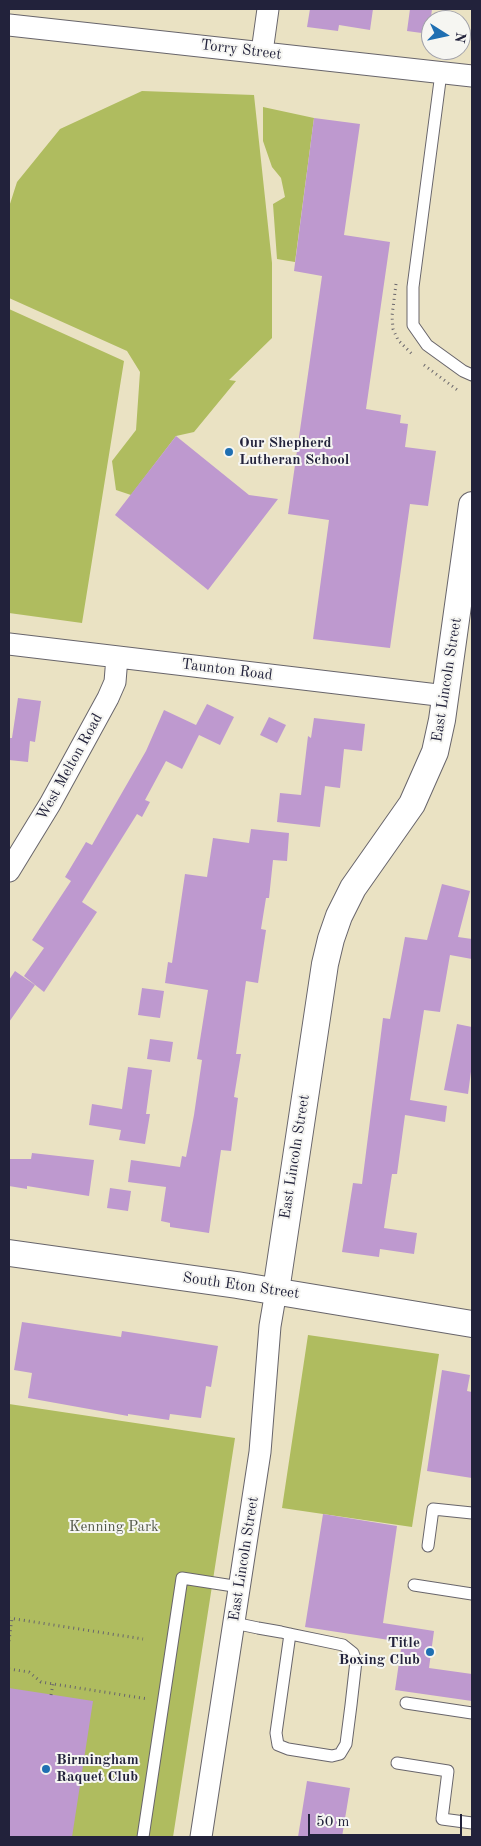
<!DOCTYPE html>
<style>
body{margin:0}
#map{position:relative;width:481px;height:1846px;overflow:hidden;background:#eae2c3;font-family:"Old Standard TT",serif}
canvas{display:block}
.frame{position:absolute;inset:0;border:10px solid #22223b;pointer-events:none}
.north{position:absolute;left:421px;top:10px;width:50px;height:50px;box-sizing:border-box;background:#f6f6f2;border:1px solid #a1a1a9;border-radius:50%;rotate:100deg;font-size:14px;font-weight:700;line-height:20px;text-align:center;color:#22223b}
.north::after{content:'';display:block;margin:auto;width:18px;height:22px;background:#1f6fb2;clip-path:polygon(50% 0,100% 100%,50% 72%,0 100%)}
.scale{position:absolute;left:308px;top:1814px;width:154px;height:22px;box-sizing:border-box;border:2px solid #22223b;border-top:0;padding-left:6px;font-size:15px;line-height:18px;white-space:nowrap;color:#22223b;-webkit-text-stroke:4px #f6f6f2;paint-order:stroke}
</style>
<div id="map">
<canvas width="481" height="1846"></canvas>
<div class="frame"></div>
<div class="north">N</div>
<div class="scale">50 m</div>
</div>
<script>
const ctx = document.querySelector('canvas').getContext('2d');
ctx.lineJoin = 'round';
function fill(path, color) {
  ctx.fillStyle = color;
  ctx.fill(path, 'evenodd');
}
function shape(rows) {
  const path = new Path2D();
  for (const r of rows) {
    path.moveTo(r[0], r[1]);
    for (let i = 2; i < r.length; i += 2) path.lineTo(r[i], r[i + 1]);
  }
  return path;
}
function trace(path, color, width, dash) {
  ctx.strokeStyle = color;
  ctx.lineWidth = width;
  ctx.lineCap = dash ? 'butt' : 'round';
  ctx.setLineDash(dash || []);
  ctx.stroke(path);
}
function write(font, color, halo, rows, align = 'center') {
  ctx.font = font + ' "Old Standard TT",serif';
  ctx.lineWidth = 4;
  ctx.setLineDash([]);
  ctx.textBaseline = 'middle';
  ctx.strokeStyle = halo;
  ctx.fillStyle = color;
  for (const [text, x, y, turn = 0] of rows) {
    ctx.save();
    ctx.translate(x, y);
    ctx.rotate((+turn || 0) * Math.PI / 180);
    ctx.textAlign = isNaN(turn) ? turn : align;
    if (halo) ctx.strokeText(text, 0, 0);
    ctx.fillText(text, 0, 0);
    ctx.restore();
  }
}
const green = shape([
 [142,91,254,95,272,263,272,338,229,380,236,381,194,432,176,436,131,495,116,490,112,461,136,430,140,372,127,351,9,298,9,207,17,182,60,129],
 [263,107,314,118,295,262,277,259,273,204,285,197,281,178,272,167,263,141],
 [9,309,124,361,82,623,9,613],
 [308,1335,439,1354,412,1527,282,1508],
 [9,1404,235,1438,173,1837,9,1837]
]);
const building = shape([
 [310,9,373,9,370,30,339,25,338,31,307,27],
 [410,9,432,9,429,34,407,31],
 [314,118,360,124,344,235,390,242,366,409,401,415,400,423,408,424,405,447,436,451,428,506,410,504,390,648,313,639,329,520,288,514,322,276,294,271],
 [176,436,249,495,278,499,208,590,115,515],
 [18,698,41,701,35,742,30,741,28,762,9,760,9,738,12,738],
 [207,704,234,717,220,745,199,735,182,769,166,761,145,800,150,802,142,817,137,814,82,902,97,912,44,992,24,976,44,948,32,940,71,881,65,877,86,842,92,845,108,817,146,751,164,710,196,725],
 [269,717,286,725,277,743,260,735],
 [314,718,365,724,362,751,344,749,340,788,325,786,320,827,277,822,280,793,301,795,308,736,311,738],
 [251,829,289,833,287,861,273,860,269,898,266,898,261,929,266,930,258,983,246,981,236,1054,241,1054,234,1097,238,1098,231,1151,221,1150,209,1233,170,1227,170,1223,161,1221,166,1187,128,1182,131,1160,180,1167,182,1156,186,1157,194,1115,202,1060,197,1059,208,990,165,983,168,962,172,963,185,874,207,877,213,838,249,843],
 [442,884,470,891,458,937,472,939,472,959,450,955,440,1012,424,1010,410,1100,447,1106,445,1122,405,1115,397,1174,392,1174,384,1228,417,1233,414,1254,380,1249,379,1257,342,1252,353,1183,362,1184,383,1018,390,1019,405,937,427,940],
 [15,971,35,985,9,1022,9,980],
 [142,988,164,991,160,1018,138,1015],
 [457,1024,472,1027,472,1064,468,1094,444,1090],
 [150,1039,173,1042,170,1062,147,1059],
 [128,1067,152,1070,146,1114,150,1114,145,1144,119,1140,121,1130,89,1125,92,1104,122,1109],
 [32,1153,94,1160,89,1196,27,1186,27,1189,9,1186,9,1159,31,1159],
 [110,1188,131,1191,128,1211,107,1208],
 [22,1322,121,1337,122,1331,218,1346,211,1387,206,1386,201,1418,170,1414,169,1420,128,1414,128,1416,28,1398,32,1373,14,1370],
 [442,1370,470,1375,467,1391,472,1392,472,1478,427,1471],
 [323,1514,397,1526,383,1623,434,1631,429,1668,472,1674,472,1701,395,1690,402,1642,305,1627],
 [9,1688,93,1701,72,1837,9,1837],
 [307,1781,350,1788,342,1837,298,1837]
]);
const path = shape([
 [396,284,392,316,393,329,398,340,412,354],
 [424,365,460,392],
 [9,1618,143,1639],
 [9,1641,12,1618],
 [9,1669,29,1672,41,1682,148,1699],
 [51,1695,53,1684]
]);
const service = shape([
 [441,73,413,287,413,325,427,345,463,371,472,375],
 [428,1546,433,1509,472,1513],
 [414,1585,472,1594],
 [234,1623,258,1628,281,1632,290,1634,343,1645,353,1653,356,1661,351,1705,346,1744,340,1754,332,1756,288,1749,278,1745,276,1733,290,1634],
 [406,1703,472,1713],
 [397,1763,448,1771,442,1819,472,1823],
 [143,1837,182,1578,240,1587]
]);
const minor = shape([
 [9,25,472,76],
 [262,52,268,9],
 [9,644,446,696],
 [9,871,50,804,108,698,115,682,117,657],
 [201,1837,260,1452,270,1326,276,1291]
]);
const tertiary = shape([
 [9,1253,237,1285,472,1324],
 [276,1291,325,964,331,939,339,916,353,888,412,804,435,752,442,720,472,505]
]);
const markers = [
 [229,452,5,"#1f6fb2"],
 [430,1652,5,"#1f6fb2"],
 [46,1769,5,"#1f6fb2"]
];
const streetNames = [
 ["Torry Street",241,50,7],
 ["Taunton Road",227,670,7],
 ["East Lincoln Street",447,680,-81],
 ["West Melton Road",70,767,-61],
 ["East Lincoln Street",295,1157,-81],
 ["South Eton Street",241,1286,8],
 ["East Lincoln Street",244,1559,-81]
];
const poiNames = [
 ["Our Shepherd",239,443],
 ["Lutheran School",239,460],
 ["Title",420,1643,"right"],
 ["Boxing Club",420,1660,"right"],
 ["Birmingham",56,1760],
 ["Raquet Club",56,1777]
];
const parkNames = [
 ["Kenning Park",114,1527]
];
fill(green, '#afbc5f');
fill(building, '#be99cf');
trace(service, '#68656b', 13);
trace(minor, '#68656b', 23);
trace(tertiary, '#68656b', 28);
trace(path, '#68656b', 3, [1, 4]);
trace(service, '#fff', 11);
trace(minor, '#fff', 21);
trace(tertiary, '#fff', 26);
for (const [x, y, r, color] of markers) {
  const dot = new Path2D();
  dot.arc(x, y, r, 0, 2 * Math.PI);
  ctx.fillStyle = color;
  ctx.fill(dot);
  trace(dot, '#f6f6f2', 2);
}
write('15px', '#22223b', '#f6f6f2', streetNames);
write('bold 15px', '#22223b', '#f6f6f2', poiNames, 'left');
write('15px', '#535848', '#f6f6f2', parkNames);
</script>
